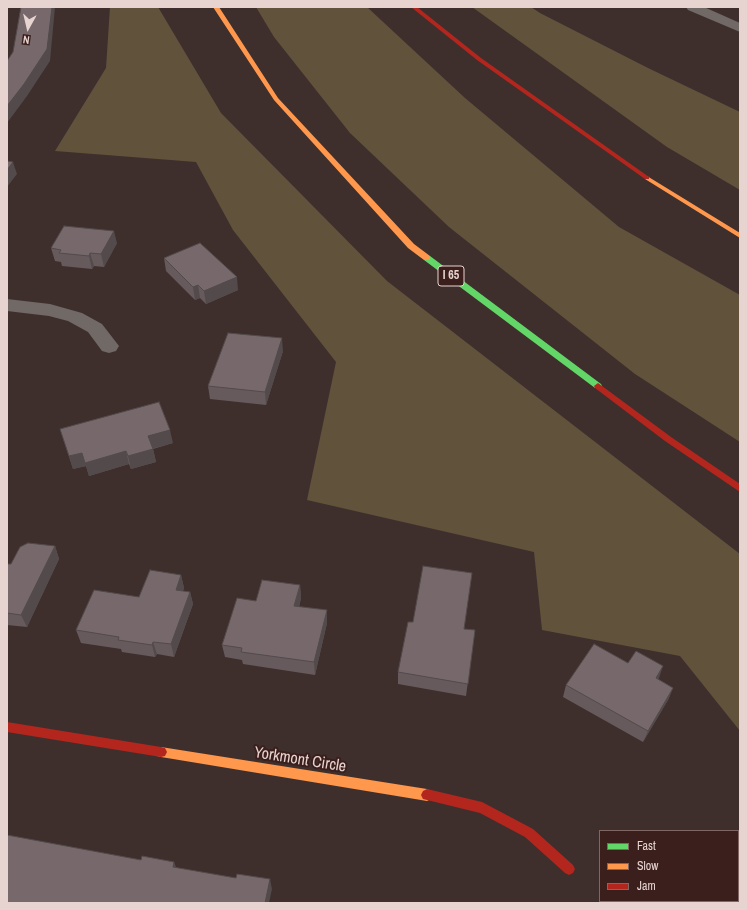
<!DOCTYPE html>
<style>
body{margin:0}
#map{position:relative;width:747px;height:910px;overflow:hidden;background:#3e2f2d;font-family:"Archivo Narrow",sans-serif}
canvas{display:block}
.frame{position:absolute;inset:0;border:8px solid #e7d4d1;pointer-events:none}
.legend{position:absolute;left:599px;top:830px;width:140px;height:72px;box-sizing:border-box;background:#3b1f1c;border:1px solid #806764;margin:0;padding:5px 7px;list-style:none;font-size:12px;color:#e7d4d1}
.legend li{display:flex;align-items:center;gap:8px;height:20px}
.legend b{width:20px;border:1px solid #806764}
.north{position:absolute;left:8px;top:8px;width:40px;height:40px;-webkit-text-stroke:3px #3b1f1c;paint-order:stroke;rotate:188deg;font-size:11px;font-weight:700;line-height:16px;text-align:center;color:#e7d4d1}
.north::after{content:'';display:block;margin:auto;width:14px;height:18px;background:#e7d4d1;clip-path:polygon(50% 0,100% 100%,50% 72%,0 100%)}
</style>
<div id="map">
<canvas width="747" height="910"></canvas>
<div class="frame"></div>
<ul class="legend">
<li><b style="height:5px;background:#63d668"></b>Fast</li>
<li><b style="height:5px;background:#ff974d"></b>Slow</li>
<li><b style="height:5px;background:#b3261e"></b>Jam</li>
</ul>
<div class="north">N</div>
</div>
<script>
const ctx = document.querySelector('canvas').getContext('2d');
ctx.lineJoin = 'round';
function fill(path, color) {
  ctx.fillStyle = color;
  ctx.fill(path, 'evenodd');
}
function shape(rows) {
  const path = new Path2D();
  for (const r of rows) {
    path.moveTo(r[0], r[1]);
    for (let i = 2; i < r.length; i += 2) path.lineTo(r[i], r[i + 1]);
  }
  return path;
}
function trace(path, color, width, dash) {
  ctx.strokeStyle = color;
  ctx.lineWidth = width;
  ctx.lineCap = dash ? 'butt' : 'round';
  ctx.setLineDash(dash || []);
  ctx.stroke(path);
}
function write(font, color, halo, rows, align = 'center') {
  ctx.font = font + ' "Archivo Narrow",sans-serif';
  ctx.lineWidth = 4;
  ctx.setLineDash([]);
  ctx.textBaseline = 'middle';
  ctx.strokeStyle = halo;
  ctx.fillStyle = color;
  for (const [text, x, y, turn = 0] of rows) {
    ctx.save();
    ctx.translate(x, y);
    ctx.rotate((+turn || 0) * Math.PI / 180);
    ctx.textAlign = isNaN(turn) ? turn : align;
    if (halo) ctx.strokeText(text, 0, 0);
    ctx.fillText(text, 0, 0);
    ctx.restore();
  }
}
const forest = shape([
 [110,7,158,7,221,113,387,281,740,554,740,731,680,656,542,630,534,552,307,500,336,362,233,230,196,162,55,151,106,68],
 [256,7,367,7,465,98,619,227,740,295,740,442,635,374,449,227,350,133,274,37],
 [472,7,531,7,540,13,648,68,740,112,740,190,667,147]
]);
const street = shape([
 [686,7,704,7,740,23,740,32,688,10,686,7],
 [7,299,50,304,82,313,102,324,119,346,116,351,109,353,102,351,88,332,68,321,49,316,7,311,7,299]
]);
const fast = shape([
 [424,256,430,256,601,384,602,386,601,388,595,388,424,260,424,256]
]);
const slow = shape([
 [213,7,219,7,278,98,414,244,430,256,430,260,424,260,408,248,274,100,213,7],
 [647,176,740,233,740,238,645,179,645,177,647,176],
 [161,747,427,789,431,791,433,795,431,799,427,801,161,757,157,756,155,752,157,748,161,747]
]);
const jam = shape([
 [411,7,417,7,481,58,649,177,649,179,645,179,477,60,411,7],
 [598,383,671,437,740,484,740,492,665,441,595,388,594,386,598,383],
 [7,722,161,747,165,748,167,752,165,756,161,757,7,732,7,722],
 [427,789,482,802,533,829,573,865,575,869,573,873,569,875,565,873,525,837,480,813,423,799,421,795,423,791,427,789]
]);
const wall = shape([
 [117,243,104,267,94,266,92,269,62,266,61,262,55,261,51,248],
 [164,258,238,290,206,304,200,298,195,300,166,271],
 [283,351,266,405,210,399,208,386],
 [60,429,173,443,153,449,156,462,131,469,129,464,89,476,86,466,73,469],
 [55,546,59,559,27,627,7,625,7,564,11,564],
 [472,573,464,629,475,630,466,696,398,684,398,672,413,622],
 [181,575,184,588,183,591,190,592,193,604,174,657,157,654,155,657,122,652,121,649,81,643,76,630],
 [300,585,301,598,299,607,327,610,327,623,315,675,243,664,242,660,225,657,222,645,256,601],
 [628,663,659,678,658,679,673,688,668,700,643,742,563,697,566,685],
 [740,849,740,876,738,866,738,852],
 [740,882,740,891,739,884]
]);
const shadedWall = shape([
 [52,7,55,7,50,61,27,96,7,123,7,106],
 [13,162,17,174,7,187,7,170],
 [114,231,117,243,104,267,101,254],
 [90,253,94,266,92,269,89,256],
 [237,277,238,290,206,304,204,291],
 [198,285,200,298,195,300,193,287],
 [282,338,283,351,266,405,265,392],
 [170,430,173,443,151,449,148,436],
 [153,449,156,462,131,469,128,456],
 [126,451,129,464,89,476,85,463],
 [82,453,86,466,73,469,69,456],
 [55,546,59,559,27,627,21,615],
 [181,575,184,588,179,602,176,590],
 [300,585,301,598,296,618,294,606],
 [190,592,193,604,174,657,171,644],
 [327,610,327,623,315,675,314,662],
 [153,642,157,654,155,657,152,645],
 [663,666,659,678,651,690,656,678],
 [673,688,668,700,643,742,648,731],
 [174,862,178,872,173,867],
 [270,879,272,889,269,903,265,903]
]);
const building = shape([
 [21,7,52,7,47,49,24,84,7,106,7,61,13,52,21,7],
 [7,161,13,162,7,170,7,161],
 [64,226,114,231,101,254,90,253,89,256,59,253,61,250,51,248,64,226],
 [200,243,237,277,204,291,198,285,193,287,164,258,200,243],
 [228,333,282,338,265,392,208,386,228,333],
 [159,402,170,430,148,436,153,449,128,456,126,451,85,463,82,453,69,456,60,429,159,402],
 [28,543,55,546,21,615,7,613,7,564,11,564,20,547,28,543],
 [423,566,472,573,464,629,475,630,468,684,398,672,408,622,413,622,423,566],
 [150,570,181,575,176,590,190,592,171,644,153,642,152,645,118,640,119,637,76,630,94,590,139,597,150,570],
 [262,580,300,585,294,606,327,610,314,662,241,652,242,648,222,645,237,598,256,601,262,580],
 [594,644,628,663,636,651,663,666,656,678,673,688,648,731,566,685,594,644],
 [7,835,141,860,142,856,174,862,173,867,236,878,237,874,270,879,265,903,7,903,7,835]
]);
const shields = [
 [451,276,26]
];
const shieldNames = [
 ["I 65",451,276]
];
const nearStreetnames = [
 ["Yorkmont Circle",300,760,9]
];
fill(forest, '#61523c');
fill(street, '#706966');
fill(fast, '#63d668');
fill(slow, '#ff974d');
fill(jam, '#b3261e');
fill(wall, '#665a5c');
fill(shadedWall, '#534a4b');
fill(building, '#77696b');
trace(building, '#534a4b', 1);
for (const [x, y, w] of shields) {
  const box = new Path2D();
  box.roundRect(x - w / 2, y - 10, w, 20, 3);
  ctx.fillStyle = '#3b1f1c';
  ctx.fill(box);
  trace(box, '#e7d4d1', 1);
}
write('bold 12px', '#e7d4d1', null, shieldNames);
write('16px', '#e7d4d1', '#3b1f1c', nearStreetnames);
</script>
